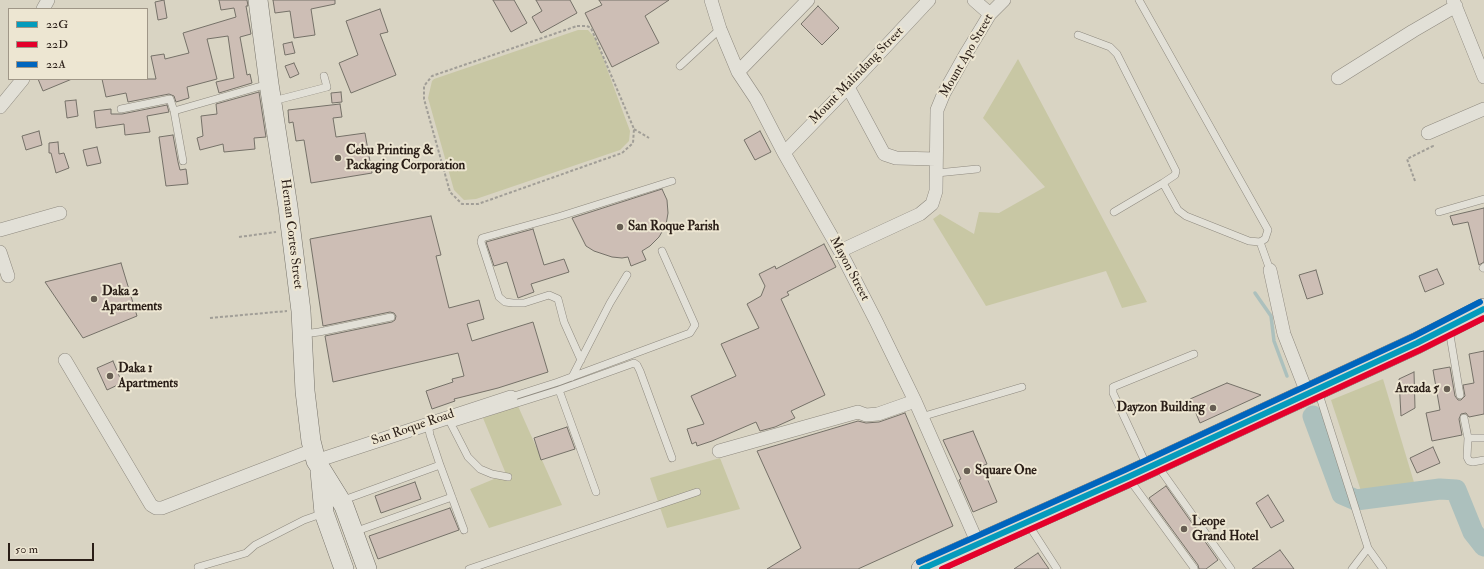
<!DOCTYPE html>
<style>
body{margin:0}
#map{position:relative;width:1484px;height:569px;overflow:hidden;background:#d9d4c3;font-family:"IM FELL Double Pica",serif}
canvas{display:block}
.legend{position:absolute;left:8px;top:8px;width:140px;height:72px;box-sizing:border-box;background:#ede6d2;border:1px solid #9f9687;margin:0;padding:5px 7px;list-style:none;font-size:12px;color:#2a1e17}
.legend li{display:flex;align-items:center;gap:8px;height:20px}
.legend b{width:20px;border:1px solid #9f9687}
.scale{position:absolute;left:8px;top:543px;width:86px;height:18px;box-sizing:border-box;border:2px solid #2a1e17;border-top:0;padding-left:5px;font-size:12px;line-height:14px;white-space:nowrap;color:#2a1e17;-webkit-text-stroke:3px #ede6d2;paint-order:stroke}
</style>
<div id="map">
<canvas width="1484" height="569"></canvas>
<ul class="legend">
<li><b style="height:5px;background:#049bbc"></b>22G</li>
<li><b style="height:5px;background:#e4002b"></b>22D</li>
<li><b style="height:5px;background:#0065bd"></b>22A</li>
</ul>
<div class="scale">50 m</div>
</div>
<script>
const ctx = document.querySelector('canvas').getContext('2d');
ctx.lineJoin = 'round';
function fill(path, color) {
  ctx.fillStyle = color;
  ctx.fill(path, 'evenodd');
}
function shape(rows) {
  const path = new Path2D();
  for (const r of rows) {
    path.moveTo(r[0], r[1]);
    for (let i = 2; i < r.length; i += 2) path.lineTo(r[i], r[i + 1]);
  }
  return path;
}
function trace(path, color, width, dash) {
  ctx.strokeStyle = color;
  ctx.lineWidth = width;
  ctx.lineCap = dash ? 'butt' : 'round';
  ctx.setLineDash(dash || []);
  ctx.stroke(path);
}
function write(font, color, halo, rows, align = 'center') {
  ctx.font = font + ' "IM FELL Double Pica",serif';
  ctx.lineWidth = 4;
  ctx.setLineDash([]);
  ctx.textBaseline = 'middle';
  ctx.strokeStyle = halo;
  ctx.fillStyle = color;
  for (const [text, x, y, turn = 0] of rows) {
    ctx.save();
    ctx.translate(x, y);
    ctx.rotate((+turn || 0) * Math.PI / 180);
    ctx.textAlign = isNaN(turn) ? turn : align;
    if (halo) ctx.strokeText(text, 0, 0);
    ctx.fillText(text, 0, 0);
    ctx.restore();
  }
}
const green = shape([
 [578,30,588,30,596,39,630,131,629,141,620,150,476,199,464,200,454,190,428,98,432,81,434,79],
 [1018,59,1147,302,1122,308,1106,271,986,306,933,219,940,214,974,234,979,212,999,213,1045,187,983,118],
 [1383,379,1416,489,1362,494,1331,400],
 [518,406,562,505,489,528,470,489,506,474,483,418],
 [720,458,740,509,667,528,650,478]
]);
const stream = shape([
 [1255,293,1271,316,1274,341,1287,376]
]);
const river = shape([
 [1313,416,1342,494,1356,500,1440,489,1456,490,1473,532,1484,546]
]);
const building = shape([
 [164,0,167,18,158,20,155,2,164,0],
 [219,0,247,0,248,6,246,6,251,34,240,37,247,75,250,74,252,83,219,93,216,82,234,78,228,36,207,39,217,79,187,87,189,98,176,102,174,96,169,94,128,102,126,93,106,97,102,79,156,79,151,56,164,54,165,59,189,53,183,33,236,17,234,8,221,10,219,0],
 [273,0,335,0,335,4,311,9,315,35,294,38,290,11,275,13,273,0],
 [493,0,514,0,527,23,511,32,493,0],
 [536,0,570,0,577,13,541,33,532,17,542,11,536,0],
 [599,0,669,0,645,16,659,43,612,67,585,13,602,5,599,0],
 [818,6,839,28,822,45,801,24,818,6],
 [380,9,388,32,380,34,396,75,351,93,339,63,358,55,346,21,380,9],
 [292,42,295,53,285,55,283,44,292,42],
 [294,63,299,74,290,78,285,66,294,63],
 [38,79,72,79,43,91,38,79],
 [259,92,266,137,254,138,255,149,224,152,223,144,200,150,197,138,203,136,201,116,217,114,216,104,259,92],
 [341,92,342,102,332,103,331,93,341,92],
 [76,100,78,116,67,118,65,101,76,100],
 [340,104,342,117,333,118,336,137,365,133,372,173,311,183,304,140,296,141,293,122,289,123,288,110,340,104],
 [167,105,169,112,147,116,150,132,125,135,124,124,96,128,94,111,111,109,111,114,122,114,167,105],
 [39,131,42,145,26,150,22,136,39,131],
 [760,131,771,152,755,160,744,140,760,131],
 [173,135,178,162,180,170,186,169,188,184,166,186,159,137,173,135],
 [58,142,59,154,64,153,69,168,56,173,51,153,49,153,49,143,58,142],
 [97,147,101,163,87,166,83,150,97,147],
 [662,189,667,200,668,213,666,225,659,237,650,246,642,251,646,260,631,266,628,257,622,258,612,257,594,251,586,246,572,218,662,189],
 [1484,208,1484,262,1479,265,1468,222,1453,225,1450,216,1484,208],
 [431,216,441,255,436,256,449,308,479,300,480,304,484,319,467,324,472,341,533,322,548,372,498,388,454,399,455,401,432,409,426,391,453,382,452,379,464,376,458,353,333,382,325,336,392,322,395,320,396,316,394,313,390,312,323,326,310,239,431,216],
 [533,229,544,265,564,259,569,272,531,284,534,292,518,298,507,262,494,266,486,242,533,229],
 [824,244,836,267,787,292,789,295,781,299,825,395,791,411,795,418,775,427,760,431,756,422,712,441,697,446,696,442,692,444,687,429,704,424,691,396,736,376,721,344,759,328,747,304,761,296,765,286,759,274,775,266,776,269,824,244],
 [121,263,137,316,83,338,45,282,121,263],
 [1437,269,1444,284,1425,292,1419,276,1437,269],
 [1316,270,1323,294,1307,299,1299,275,1316,270],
 [1484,351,1484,414,1469,417,1466,413,1461,414,1459,419,1462,435,1432,441,1426,413,1440,410,1433,370,1450,367,1455,396,1458,400,1461,400,1465,396,1463,385,1474,383,1469,354,1484,351],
 [113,361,122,383,107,390,97,368,113,361],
 [1414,372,1415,408,1401,416,1399,379,1414,372],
 [1227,383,1261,395,1200,423,1190,399,1227,383],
 [905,413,953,526,858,569,767,569,801,548,757,451,858,421,866,423,879,422,905,413],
 [567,427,575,449,541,460,534,438,567,427],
 [973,431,987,464,982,466,997,502,973,512,959,480,961,479,943,440,973,431],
 [1433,447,1440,463,1417,473,1410,458,1433,447],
 [415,482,421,499,381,513,375,496,415,482],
 [1166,486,1218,560,1206,569,1199,569,1198,565,1149,498,1166,486],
 [1268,495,1284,521,1271,528,1256,503,1268,495],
 [450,508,459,530,378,559,369,536,450,508],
 [1280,550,1294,569,1252,569,1280,550],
 [1038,553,1049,569,1014,569,1038,553]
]);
const path = shape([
 [577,26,587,26,591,28,634,129,633,143,622,153,478,204,462,204,450,192,424,99,424,86,432,76,577,26],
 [634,129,649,138],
 [1415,181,1407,159,1433,146,1432,144],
 [239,237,276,232],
 [210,318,287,311]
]);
const lane = shape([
 [1139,0,1268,230,1265,239,1260,242,1270,270],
 [1078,35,1110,47,1117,54,1176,171,1175,175,1163,183,1114,212],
 [680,66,720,29],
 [273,101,327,87,324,76],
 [121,109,170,99,174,111],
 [183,161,174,111,268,84],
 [937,173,977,169],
 [1163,183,1178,210,1186,216,1249,241,1260,242],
 [1439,212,1484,199],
 [1483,268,1484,267],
 [1449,329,1460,395],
 [303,334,319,332,391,317],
 [581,360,564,322,558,299,549,295,524,303,513,303,505,302,499,297,481,242,482,238,561,216,672,181],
 [572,377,610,303,627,275],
 [559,390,596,492],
 [1318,391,1368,548,1383,569],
 [511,397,558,382,690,333,695,325,662,251],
 [921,417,1022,387],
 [1464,418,1468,438,1467,457,1469,461,1473,462,1484,460],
 [449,420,468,457,480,469,492,474,508,477],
 [428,424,430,435,440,465,464,530],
 [451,424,559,390,634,363,637,365,640,371,672,458],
 [1468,438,1484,438],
 [1157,465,1231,569],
 [1147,466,1113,393,1113,387,1194,354],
 [1129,479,1194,568],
 [341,501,440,465],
 [1028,524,1057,569],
 [354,532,452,497],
 [198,567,246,553,255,545,304,520,324,513],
 [469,569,697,492],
 [1352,569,1368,548]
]);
const street = shape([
 [711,0,720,29,738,72,756,99,784,153,840,251,876,321,915,401,978,544],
 [974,0,990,14],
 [1453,0,1484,77],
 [43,9,48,0],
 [738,72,808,0],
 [1338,78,1413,31,1456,6],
 [848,87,884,154,896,158,936,159],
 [0,107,23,79],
 [1428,133,1484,109],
 [784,153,848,87,929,0],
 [0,230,60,213],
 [840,251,920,214,932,204,936,191,937,110,944,93,967,52,990,14,1004,0],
 [0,252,8,276],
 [1270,270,1284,334,1307,393],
 [65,360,151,505,156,508,162,508,313,450],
 [719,451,858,412,866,415,878,414,915,401],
 [316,461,511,397]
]);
const secondary = shape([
 [258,0,269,84,288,207,301,311,305,391,311,441,316,461,344,506,367,569],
 [320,471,324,513,344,569]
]);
const primary = shape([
 [922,569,1128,477,1417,343,1484,309]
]);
const bus1 = shape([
 [922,569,1128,477,1417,343,1484,309]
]);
const bus2 = shape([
 [942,569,1131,484,1420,350,1484,318]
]);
const bus3 = shape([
 [919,562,1125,470,1414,336,1480,302]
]);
const markers = [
 [338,158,4,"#675e53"],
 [620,227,4,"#675e53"],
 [94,299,4,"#675e53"],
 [110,376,4,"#675e53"],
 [1447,389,4,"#675e53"],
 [1213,408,4,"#675e53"],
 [967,471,4,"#675e53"],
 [1184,529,4,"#675e53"]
];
const streetNames = [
 ["Mount Apo Street",967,56,-60],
 ["Mount Malindang Street",857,76,-46],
 ["Hernan Cortes Street",291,234,83],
 ["Mayon Street",849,269,62],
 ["San Roque Road",413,428,-19]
];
const poiNames = [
 ["Cebu Printing &",346,151],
 ["Packaging Corporation",346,166],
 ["San Roque Parish",628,227],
 ["Daka 2",102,292],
 ["Apartments",102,307],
 ["Daka 1",118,369],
 ["Apartments",118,384],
 ["Arcada 5",1439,389,"right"],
 ["Dayzon Building",1205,408,"right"],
 ["Square One",975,471],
 ["Leope",1192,522],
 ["Grand Hotel",1192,537]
];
fill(green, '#c8c7a4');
trace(stream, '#acc0bd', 3.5);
trace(river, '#acc0bd', 21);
fill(building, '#cdbeb5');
trace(building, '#757168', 1);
trace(lane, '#8e897f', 8);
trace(street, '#8e897f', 14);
trace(secondary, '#757168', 20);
trace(primary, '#757168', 22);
trace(path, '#a19e97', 2, [3, 2]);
trace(lane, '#e2e0d7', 7);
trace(street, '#e2e0d7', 13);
trace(secondary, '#e2e0d7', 19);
trace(primary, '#dddad1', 21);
trace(bus1, '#049bbc', 6);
trace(bus2, '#e4002b', 6);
trace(bus3, '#0065bd', 6);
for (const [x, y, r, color] of markers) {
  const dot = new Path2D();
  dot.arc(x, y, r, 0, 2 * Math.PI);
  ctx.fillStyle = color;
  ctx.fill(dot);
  trace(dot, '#ede6d2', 1.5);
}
write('13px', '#2a1e17', '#ede6d2', streetNames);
write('bold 13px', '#2a1e17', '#ede6d2', poiNames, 'left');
</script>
